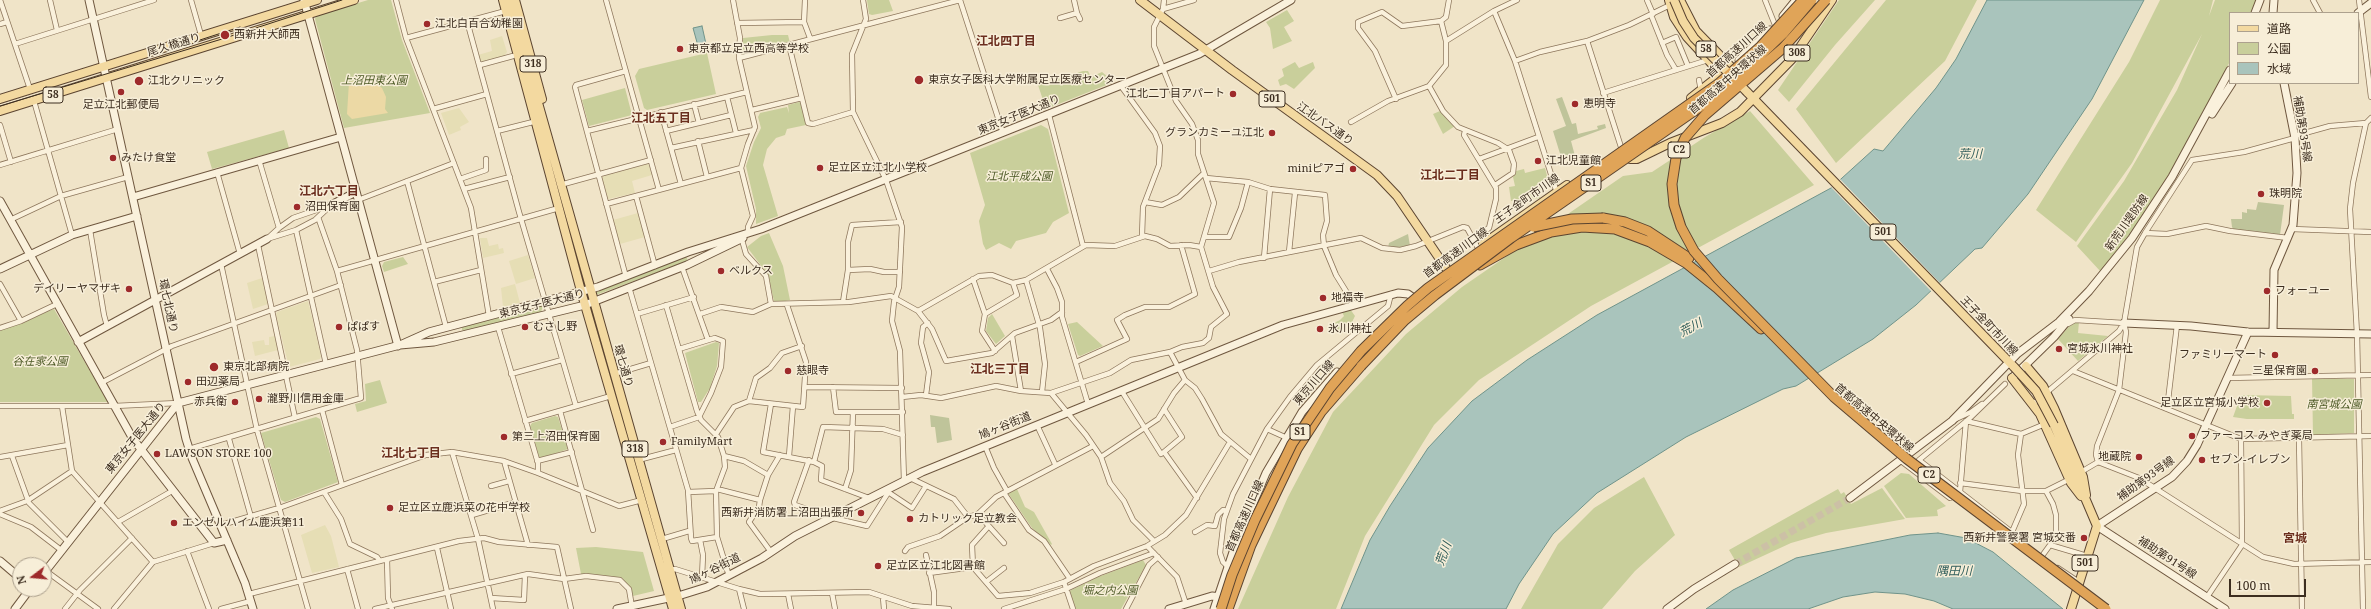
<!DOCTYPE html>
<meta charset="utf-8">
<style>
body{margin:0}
#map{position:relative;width:2371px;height:609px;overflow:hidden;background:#f0e4c8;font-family:"Noto Serif","Noto Sans JP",serif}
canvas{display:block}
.legend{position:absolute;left:2229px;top:12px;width:130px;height:72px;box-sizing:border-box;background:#f7eed8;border:1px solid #ada18e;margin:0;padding:5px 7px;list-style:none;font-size:12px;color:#3d2e20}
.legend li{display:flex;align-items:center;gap:8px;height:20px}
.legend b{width:20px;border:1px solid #ada18e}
.north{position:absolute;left:12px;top:557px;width:40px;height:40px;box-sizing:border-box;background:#f7eed8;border:1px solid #ada18e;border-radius:50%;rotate:254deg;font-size:11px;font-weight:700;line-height:16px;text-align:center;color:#3d2e20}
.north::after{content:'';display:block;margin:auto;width:14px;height:18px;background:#9e2a2b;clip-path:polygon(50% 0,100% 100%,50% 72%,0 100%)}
.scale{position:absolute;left:2229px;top:579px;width:77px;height:18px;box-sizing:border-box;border:2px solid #3d2e20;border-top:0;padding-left:5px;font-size:12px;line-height:14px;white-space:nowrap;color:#3d2e20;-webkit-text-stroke:3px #f7eed8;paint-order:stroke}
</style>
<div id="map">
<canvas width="2371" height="609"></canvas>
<ul class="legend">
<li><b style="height:5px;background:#f3d9a0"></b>道路</li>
<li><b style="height:11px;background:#c9cf9b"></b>公園</li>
<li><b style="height:11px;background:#a9c4bc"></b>水域</li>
</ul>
<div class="north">N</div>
<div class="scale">100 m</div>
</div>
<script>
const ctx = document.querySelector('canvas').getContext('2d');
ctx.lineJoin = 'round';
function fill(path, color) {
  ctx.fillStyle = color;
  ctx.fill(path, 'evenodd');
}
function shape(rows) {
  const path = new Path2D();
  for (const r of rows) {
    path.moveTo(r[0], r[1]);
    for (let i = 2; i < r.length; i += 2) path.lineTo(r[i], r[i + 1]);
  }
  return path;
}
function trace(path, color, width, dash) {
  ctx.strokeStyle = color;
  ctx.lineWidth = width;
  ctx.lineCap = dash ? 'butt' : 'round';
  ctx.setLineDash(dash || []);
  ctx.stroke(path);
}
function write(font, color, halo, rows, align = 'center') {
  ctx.font = font + ' "Noto Serif","Noto Sans JP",serif';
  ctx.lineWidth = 3;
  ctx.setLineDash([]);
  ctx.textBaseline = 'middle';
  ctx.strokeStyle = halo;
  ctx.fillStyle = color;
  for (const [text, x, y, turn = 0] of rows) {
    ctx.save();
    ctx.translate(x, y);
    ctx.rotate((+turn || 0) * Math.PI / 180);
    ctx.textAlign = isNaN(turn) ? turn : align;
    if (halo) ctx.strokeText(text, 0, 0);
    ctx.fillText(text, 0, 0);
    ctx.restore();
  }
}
const farmland = shape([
 [502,36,507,52,504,56,483,62,480,61,478,55,492,51,490,40],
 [459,108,469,122,460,127,461,130,449,135,441,113],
 [647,164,649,165,652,175,632,181,635,193,608,199,602,178,603,176],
 [638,213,645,237,620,244,613,220],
 [480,238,487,238,489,246,498,244,499,249,503,248,504,253,483,258],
 [528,255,535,278,516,284,509,261],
 [262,278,268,304,253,309,247,283],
 [515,284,520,303,503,307,501,288],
 [308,301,321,356,320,359,289,367,276,315,277,312],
 [275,336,278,350,255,356,252,342,264,340,265,345,269,345,269,337],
 [325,525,331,536,339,567,312,573,301,535]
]);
const green = shape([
 [368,0,391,0,402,40,430,113,344,128,315,19,316,16],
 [867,0,889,0,893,11,872,15,869,14],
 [1839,0,1875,0,1835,45,1789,102,1778,90],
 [1886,0,1977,0,1945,61,1836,163,1796,109],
 [2160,0,2213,0,2209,16,2215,0,2257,0,2251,13,2230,13,2230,61,2208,107,2141,222,2101,272,2077,246,2124,181,2177,90,2202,34,2132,163,2076,242,2036,210,2129,62],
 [1287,10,1294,21,1284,27,1292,41,1273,49,1270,28,1266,22],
 [772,35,788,35,790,43,744,55,742,53,743,38],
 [707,53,716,94,647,110,644,108,635,76,639,69],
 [1295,62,1299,68,1313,62,1315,68,1294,89,1286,84,1280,86,1278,80,1284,76,1282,69],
 [1083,71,1088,71,1091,77,1102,72,1114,82,1046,109,1038,85],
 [625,88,632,115,589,126,582,100],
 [799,102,801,103,806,125,787,129,785,135,776,138,767,149,763,165,778,216,756,224,756,209,746,166,754,142,761,128,758,117,760,113,787,107,789,113,788,105],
 [1440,111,1455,126,1443,134,1433,114],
 [1750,111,1814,185,1591,306,1479,380,1434,425,1365,536,1336,609,1238,609,1288,497,1333,412,1406,334,1462,287,1623,176,1652,172,1705,137],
 [1041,125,1048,129,1069,213,1053,222,1046,233,1016,241,1011,249,999,243,986,250,983,244,979,221,985,205,970,153],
 [284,130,289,148,212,169,207,152],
 [1545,168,1550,187,1539,190,1540,198,1511,201,1509,187,1515,186,1513,177,1516,171,1524,169,1525,173],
 [769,233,783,266,790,300,785,301,774,301,768,275,747,247,761,236],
 [686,256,688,261,596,295,595,292],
 [403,257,408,264,384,272,382,266,384,262],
 [540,304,543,306,541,312,467,331,462,330,462,326],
 [54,309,108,402,0,402,0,330],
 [1350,309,1355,316,1352,322,1346,324,1342,329,1330,330,1330,325,1340,320,1344,316,1342,312,1339,312],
 [992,314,1005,336,996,344,986,331,988,318],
 [1077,322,1103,346,1080,356,1078,355,1068,324],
 [2073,322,2079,322,2078,333,2108,336,2078,361,2058,339],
 [716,342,719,343,717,366,710,388,701,402,698,402,685,353],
 [2312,378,2354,379,2354,433,2313,435],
 [380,380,387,403,357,412,355,404,366,401,365,384],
 [2241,395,2291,396,2292,414,2294,414,2294,419,2247,419,2233,417],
 [555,416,558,417,568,449,543,458,539,457,530,426,532,423],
 [316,417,320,419,338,482,285,502,281,500,261,433],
 [1901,473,1909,474,1946,506,1937,510,1938,516,1906,518,1884,486],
 [1644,477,1675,535,1635,571,1602,609,1521,609,1558,544,1594,508],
 [1882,488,1905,519,1826,533,1791,543,1739,567,1729,550,1838,489,1841,494,1844,492,1851,504],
 [1017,489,1025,507,1034,512,1052,544,1051,545,1032,528,1008,493],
 [596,547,643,552,654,591,633,596,631,589,622,578,581,574,576,548],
 [1143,560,1146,565,1121,609,1076,609,1069,592,1071,590,1098,577]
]);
const sand = shape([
 [363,80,372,81,382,88,386,97,385,109,388,113,352,119,347,114,349,82]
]);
const cemetery = shape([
 [1562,97,1572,124,1576,123,1578,134,1598,129,1597,126,1605,124,1606,128,1571,141,1575,156,1562,160,1553,131,1566,126,1556,99],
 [2258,202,2284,205,2280,235,2234,230,2232,227,2231,219,2242,219,2242,212,2247,213,2247,209,2256,210],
 [1408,234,1410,246,1388,248,1389,243],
 [930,415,949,418,952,440,937,443,935,427,931,427]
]);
const water = shape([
 [1987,0,2144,0,2092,99,2028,194,1982,248,1975,249,1916,305,1873,339,1796,386,1783,389,1686,437,1597,493,1553,534,1519,584,1506,609,1341,609,1370,540,1390,506,1428,448,1472,401,1527,360,1597,315,1831,188,1874,149,1883,151,1936,88,1956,59,1987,0],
 [702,26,706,44,698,46,693,28,702,26],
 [1938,533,1966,538,1993,552,2063,609,1953,609,1934,601,1905,594,1875,592,1843,597,1808,609,1706,609,1733,590,1796,558,1910,535,1938,533]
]);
const pier = shape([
 [1839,178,1941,284,1932,292,1830,186]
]);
const secondaryTunnel = shape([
 [1735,564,1850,498]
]);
const street = shape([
 [0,0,30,89],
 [50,0,57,30],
 [191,0,201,35],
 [396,0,406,38,471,208,489,316],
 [606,0,659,190],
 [733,0,740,38,739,58,755,127,748,144,741,168,753,216,748,227,748,234],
 [805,0,804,22,810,38],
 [863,0,866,19,852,54,853,112,886,180,902,227,899,287,894,302,892,321,900,351,904,481],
 [960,0,1003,133],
 [1164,0,1163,9,1154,27,1154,46,1176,101,1192,124,1198,140,1198,154,1214,203,1201,247],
 [1449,0,1446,17,1441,21,1446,41,1446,65,1429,86,1443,111,1458,127,1498,143,1509,150,1514,164,1513,173,1495,185],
 [1647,0,1653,14],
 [1765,0,1775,25],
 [2313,0,2320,13],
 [2359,0,2371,97],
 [1163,9,1194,0],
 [1494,11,1515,61,1557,193],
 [1077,13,1080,19],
 [1651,15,1667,55,1676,70],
 [1060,18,1077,13,1074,0],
 [467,21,519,212,576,406],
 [737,23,804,22],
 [0,24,7,22],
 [406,38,502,12],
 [1446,41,1494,11,1517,0],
 [1587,41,1629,25,1670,5],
 [1662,43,1676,37,1688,66],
 [15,44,154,0],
 [789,45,808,123,813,124,853,112],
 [739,58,960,0],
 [1515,61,1540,52,1587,41,1621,147],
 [480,65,513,56],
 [626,71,576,85,575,87,626,277],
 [1699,80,1701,91],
 [1121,86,1155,133,1160,146,1159,165,1143,207,1142,236],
 [1603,93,1708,60],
 [727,97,736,133],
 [1396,99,1375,51,1358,28,1358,22,1382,12,1402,26,1441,21],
 [34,101,72,235],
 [694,104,699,123],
 [433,109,487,94],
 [752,110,802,98],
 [661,112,681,184],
 [1049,115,1083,246],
 [1351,122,1388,101,1429,86],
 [0,125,11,162],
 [497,131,533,122],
 [587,131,747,92],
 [666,131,731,115],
 [1465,131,1464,135,1496,188,1496,199,1489,228,1472,239],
 [2294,136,2330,126,2366,123,2371,118],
 [698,141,707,177],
 [671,148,754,130],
 [1479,159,1538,137],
 [259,160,279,228],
 [0,165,118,129],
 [217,172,240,254],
 [1206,178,1248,182,1270,189,1325,195,1327,221,1323,235,1324,246,1336,275,1354,304],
 [460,179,486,170,486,159],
 [407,181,446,327],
 [560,185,651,160],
 [464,189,510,177],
 [636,196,655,266],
 [358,200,454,163],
 [1145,202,1162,205,1179,197,1204,173],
 [606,204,741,168],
 [331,205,315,220,296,230,267,239,279,228,293,218,331,205],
 [10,220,61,196,128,177],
 [2292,229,2371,232],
 [90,230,104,315,107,326],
 [296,230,326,364],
 [2145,233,2192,160,2244,152,2295,138],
 [1204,237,1229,237,1241,208,1248,182],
 [742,240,746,254,766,276,771,304],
 [258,245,295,418],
 [1289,252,1295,193],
 [1264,258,1270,189],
 [221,264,257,430,308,609],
 [682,267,708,340],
 [1047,269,1057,288,1062,302,1062,317,1088,404],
 [848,270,870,269,884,272,900,272],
 [337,271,559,208],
 [1209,271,1239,262,1361,238,1382,248,1400,250,1416,246,1463,227,1467,228,1478,248],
 [973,279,985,314],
 [1026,280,1040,328,1045,364,1042,392],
 [434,282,481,270],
 [0,284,21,321],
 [629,287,688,490,691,538,692,541,717,537],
 [843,302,848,270,848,242,852,225,901,222],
 [666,305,697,411,701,420,718,437,724,456,725,467,716,491,717,537,729,576],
 [918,311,932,329,946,361,992,353,1015,333,1051,320,1062,312],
 [637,314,694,297],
 [700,314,721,307,753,312,771,304,849,302,891,296,918,311,979,276,992,275,1013,283,1026,280,1086,245,1115,246,1145,236,1157,239,1170,246,1189,245,1201,247,1213,287,1227,314,1211,327,1209,338,1203,343,1182,347,1170,352,1131,360,1110,373,1051,393],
 [2068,324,2075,320,2124,323,2126,332,2119,390,2097,446,2096,455,2098,462,2139,478,2263,557,2294,564,2371,562],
 [498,327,538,463,538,473],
 [0,328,21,321,57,304],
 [1012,336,1021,391],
 [995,351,982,331,985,314,1017,295,1013,283],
 [1170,352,1185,380,1195,388,1202,399,1221,434,1251,459],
 [1076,362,1127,339,1117,320,1125,315,1145,307,1169,307,1195,294,1181,245],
 [2073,371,2241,439,2371,436],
 [511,374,562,360],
 [614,374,651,363],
 [2227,378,2371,375],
 [101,383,172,346,341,285],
 [2005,384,1970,418,1919,460,2013,533],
 [805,387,902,388],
 [833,387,836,412,903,412],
 [1121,390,1161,454,1164,452,1197,498],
 [926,395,929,372,921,343,923,327,928,323],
 [902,397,921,395,941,398,996,386,1021,391,1051,393,1086,435,1101,457,1110,483,1124,501,1133,520,1154,541],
 [749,401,756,378,770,368,782,353,802,346],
 [771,404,763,452,814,462,822,466,821,480,869,498],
 [2033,404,2119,331,2124,323,2137,247,2145,233,2167,234,2206,226,2230,231,2288,238],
 [0,406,114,406,178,403],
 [62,406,72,471],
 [2167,409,2177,325],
 [322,410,342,485],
 [560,411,593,530],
 [1956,419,1971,412,1982,404],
 [525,421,611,396],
 [1037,425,1055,464],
 [670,427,699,417,711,393,721,367,723,341,715,338,679,349],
 [1267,429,1287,438],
 [716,434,734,407,749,401,803,407,806,362,787,305],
 [2299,438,2302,609],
 [229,439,251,517],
 [985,446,994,468,1007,491],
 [189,449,361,398,357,350,337,271,318,217],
 [452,452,478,539,493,609],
 [1164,452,1182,437,1164,409],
 [12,456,29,503,68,542],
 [724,456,744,461,768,475],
 [789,456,793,406],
 [0,457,68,445],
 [1101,457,1158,419,1174,393,1185,380],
 [638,460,676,450],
 [809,460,794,502,795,505,833,518,867,526,888,493],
 [504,461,528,545],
 [537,461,572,452],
 [1901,461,1950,498,1960,492,1966,421,2021,434,2045,424],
 [814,462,823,427,883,429,903,435],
 [2081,472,2098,462],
 [910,478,954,499,968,517],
 [1960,483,2022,491,2046,491],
 [491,486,509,481],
 [717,489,760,500,768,475,780,455],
 [845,489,851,470,853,412],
 [324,492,341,519,350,544,377,557,380,561],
 [688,492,716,491],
 [888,492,912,508,926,486],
 [1004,493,1029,530,1044,541,1070,579],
 [760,500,759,507,749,522,771,552],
 [0,511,27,501,72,471,153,562],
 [0,514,31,527,61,550],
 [978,514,1004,543],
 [472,515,516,502],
 [118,522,172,491],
 [221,525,279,508,426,455,452,452,504,461,538,473,619,506,642,500],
 [1195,532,1207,525,1215,526,1218,515,1223,510,1227,511],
 [2012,532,2024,504,2018,455,2021,434],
 [662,539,689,531],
 [700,540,703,555,702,577],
 [2050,545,2087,556],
 [1147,546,1177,577,1186,604],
 [437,548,451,609],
 [187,551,209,609],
 [905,551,908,547,940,536,968,517,978,514,996,497,1093,446],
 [926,555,934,592,934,607],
 [2042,556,2050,545,2056,533,2056,515,2053,504,2046,491,2070,479],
 [387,559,388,598,392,609],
 [1227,566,1223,562,1220,553,1224,519,1233,494,1267,429,1290,397,1317,365,1388,306,1391,294],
 [973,567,972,545,988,527],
 [2058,568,2079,582],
 [347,569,358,609],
 [671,570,675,569,739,589,744,609],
 [46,571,98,609],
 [929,573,973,567,998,596,1030,593,1064,582,1094,566,1147,546,1165,535,1186,515,1230,442],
 [986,582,1004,568],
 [1064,582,1073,609],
 [739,589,760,594,869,592,912,606,949,609],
 [832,593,835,609],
 [249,594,459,541,484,538,499,542,557,547,571,609],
 [788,594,791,609],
 [883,597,884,609],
 [2207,597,2242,545,2241,439],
 [491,598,524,600,525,575],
 [65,609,80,590,132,538],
 [114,609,153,562,214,543],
 [221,609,251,601],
 [375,609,528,574,564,579,586,576,620,580,629,589,632,607],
 [1004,609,1066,589,1100,573,1154,553],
 [1126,609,1149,565,1158,557],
 [2363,609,2357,334,2350,209,2353,183,2366,123]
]);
const secondary = shape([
 [89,0,186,439,192,458,245,583,253,609],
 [304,0,398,346],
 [2255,13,2260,0],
 [2273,13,2274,0],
 [2358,13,2371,3],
 [1783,16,1796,0],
 [1739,60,1770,30],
 [2212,114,2232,83],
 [133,197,341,137],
 [0,201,133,439,214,543,227,540],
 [331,205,356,192],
 [0,269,72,235,137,216],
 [2124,323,2191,326,2248,332,2371,334],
 [2273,332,2274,270,2293,225,2297,173,2295,138,2284,83],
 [78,342,267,239],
 [400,345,429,332,598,287,688,252,761,229,1199,54,1291,0],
 [2012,378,2054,337,2069,319],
 [1850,498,1952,421,2017,354,2059,322,2089,291,2132,238,2172,177,2230,70],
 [0,561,20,578],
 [44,573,178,403,400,345,434,342,585,305,687,265,743,238],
 [15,609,30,589],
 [617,609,678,596,707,587,762,558,795,536,922,472,1283,325,1398,293,1408,294,1418,301],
 [1169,609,1212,596,1221,597],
 [1214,609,1235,546,1266,473,1302,412,1337,372],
 [1667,609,1694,589,1735,564],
 [2225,609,2097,526,2172,477,2187,461,2197,445,2248,332]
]);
const primary = shape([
 [503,0,581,291,673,609],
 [509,0,681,609],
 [515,0,542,99],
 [1140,0,1232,70,1377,175,1397,196,1448,271,1452,277,1453,276],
 [1669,0,1674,17,1687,37,1725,78],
 [1680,0,1696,31,1735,71],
 [1747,92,2014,367],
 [1691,98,1729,68],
 [0,99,317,0],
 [0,111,354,0],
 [1625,153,1630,159,1637,159,1670,143,1722,123,1740,112,1792,59,1832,0],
 [1483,244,1567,185],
 [2026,366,2043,386,2054,408,2083,477,2086,495],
 [2012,378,2040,414,2071,483,2081,496],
 [2054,425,2097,526,2071,609]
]);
const highway = shape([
 [1603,218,1625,222,1648,231,1689,258],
 [1480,265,1516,245,1551,232,1582,227,1615,229,1650,242,1686,263,1717,288,1761,329],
 [1228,609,1251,545,1297,449,1321,412,1361,366]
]);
const tram = shape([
 [200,40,240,27],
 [0,106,222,39,342,0]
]);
const primaryBridge = shape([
 [1674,0,1683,21,1694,38,1747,92],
 [2014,367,2036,391,2054,425]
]);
const highwayBridge = shape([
 [1826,0,1783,48,1705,115,1685,138,1676,158,1672,184,1674,205,1681,227,1694,251,1718,279,1834,397,1907,459,2106,609],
 [1719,95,1783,34,1812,0],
 [1533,227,1572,219,1603,218],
 [1361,366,1405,320,1435,295,1511,238,1723,91],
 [1221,609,1232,575,1255,520,1292,444,1330,388,1361,351,1407,306,1428,288,1718,84,1761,46,1803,0]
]);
const markers = [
 [427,24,4,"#9e2a2b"],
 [225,35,5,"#9e2a2b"],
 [680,49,4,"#9e2a2b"],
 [919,80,5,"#9e2a2b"],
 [139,81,5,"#9e2a2b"],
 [121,92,4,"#9e2a2b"],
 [1233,94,4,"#9e2a2b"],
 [1575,104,4,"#9e2a2b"],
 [1272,133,4,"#9e2a2b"],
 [113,158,4,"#9e2a2b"],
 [1538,161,4,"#9e2a2b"],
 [820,168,4,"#9e2a2b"],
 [1353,169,4,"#9e2a2b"],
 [2261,194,4,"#9e2a2b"],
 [297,207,4,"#9e2a2b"],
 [721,271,4,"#9e2a2b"],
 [129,289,4,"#9e2a2b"],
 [2267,291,4,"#9e2a2b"],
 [1323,298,4,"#9e2a2b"],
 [339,327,4,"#9e2a2b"],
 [525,327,4,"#9e2a2b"],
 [1320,329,4,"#9e2a2b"],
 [2059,349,4,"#9e2a2b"],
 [2275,355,4,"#9e2a2b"],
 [214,367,5,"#9e2a2b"],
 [788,371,4,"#9e2a2b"],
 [2315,371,4,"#9e2a2b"],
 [188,382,4,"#9e2a2b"],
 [259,399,4,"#9e2a2b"],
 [235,402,4,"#9e2a2b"],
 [2267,403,4,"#9e2a2b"],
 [2192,436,4,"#9e2a2b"],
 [504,437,4,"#9e2a2b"],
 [663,442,4,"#9e2a2b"],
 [157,454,4,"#9e2a2b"],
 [2139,457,4,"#9e2a2b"],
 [2202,460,4,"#9e2a2b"],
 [390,508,4,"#9e2a2b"],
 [861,513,4,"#9e2a2b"],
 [910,519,4,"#9e2a2b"],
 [174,523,4,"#9e2a2b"],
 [2084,538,4,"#9e2a2b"],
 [878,566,4,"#9e2a2b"]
];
const shields = [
 [1706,49,20],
 [1797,53,26],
 [533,64,26],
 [53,95,20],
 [1272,99,26],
 [1679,150,22],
 [1591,183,20],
 [1883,232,26],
 [1300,432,20],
 [635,449,26],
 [1929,475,22],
 [2085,563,26]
];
const shieldNames = [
 ["58",1706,49],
 ["308",1797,53],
 ["318",533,64],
 ["58",53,95],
 ["501",1272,99],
 ["C2",1679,150],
 ["S1",1591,183],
 ["501",1883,232],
 ["S1",1300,432],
 ["318",635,449],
 ["C2",1929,475],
 ["501",2085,563]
];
const poiNames = [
 ["江北白百合幼稚園",435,24],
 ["西新井大師西",234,35],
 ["東京都立足立西高等学校",688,49],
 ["東京女子医科大学附属足立医療センター",928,80],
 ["江北クリニック",148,81],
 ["江北二丁目アパート",1225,94,"right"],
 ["恵明寺",1583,104],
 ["足立江北郵便局",121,105,"center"],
 ["グランカミーユ江北",1264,133,"right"],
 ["みたけ食堂",121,158],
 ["江北児童館",1546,161],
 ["足立区立江北小学校",828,168],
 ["miniピアゴ",1345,169,"right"],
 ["珠明院",2269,194],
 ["沼田保育園",305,207],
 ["ベルクス",729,271],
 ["デイリーヤマザキ",121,289,"right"],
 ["フォーユー",2275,291],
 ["地福寺",1331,298],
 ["ぱぱす",347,327],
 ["むさし野",533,327],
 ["氷川神社",1328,329],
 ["宮城氷川神社",2067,349],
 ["ファミリーマート",2267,355,"right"],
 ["東京北部病院",223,367],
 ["慈眼寺",796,371],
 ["三星保育園",2307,371,"right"],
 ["田辺薬局",196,382],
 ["瀧野川信用金庫",267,399],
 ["赤兵衛",227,402,"right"],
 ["足立区立宮城小学校",2259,403,"right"],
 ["ファーコス みやぎ薬局",2200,436],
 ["第三上沼田保育園",512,437],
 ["FamilyMart",671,442],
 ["LAWSON STORE 100",165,454],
 ["地蔵院",2131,457,"right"],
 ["セブン-イレブン",2210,460],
 ["足立区立鹿浜菜の花中学校",398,508],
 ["西新井消防署上沼田出張所",853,513,"right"],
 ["カトリック足立教会",918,519],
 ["エンゼルハイム鹿浜第11",182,523],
 ["西新井警察署 宮城交番",2076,538,"right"],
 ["足立区立江北図書館",886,566]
];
const streetNames = [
 ["尾久橋通り",174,45,-17],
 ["首都高速川口線",1737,50,-42],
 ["首都高速中央環状線",1728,80,-41],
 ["東京女子医大通り",1019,115,-22],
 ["江北バス通り",1325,124,35],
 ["補助第93号線",2302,129,81],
 ["王子金町市川線",1527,199,-35],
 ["新荒川堤防線",2127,223,-55],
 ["首都高速川口線",1456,253,-36],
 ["東京女子医大通り",542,304,-14],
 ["環七北通り",168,306,78],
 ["王子金町市川線",1989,326,46],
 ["環七通り",623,366,74],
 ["東京川口線",1314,383,-49],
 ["首都高速中央環状線",1874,418,40],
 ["鳩ヶ谷街道",1005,426,-22],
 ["東京女子医大通り",136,438,-51],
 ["補助第93号線",2146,479,-36],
 ["首都高速川口線",1245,516,-66],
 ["補助第91号線",2167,558,33],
 ["鳩ヶ谷街道",715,569,-26]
];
const parkNames = [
 ["上沼田東公園",374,81],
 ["江北平成公園",1019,177],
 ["谷在家公園",40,362],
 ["南宮城公園",2334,405],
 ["堀之内公園",1110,591]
];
const neighbourhoodNames = [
 ["江北四丁目",1006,42],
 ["江北五丁目",661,119],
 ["江北二丁目",1450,176],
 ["江北六丁目",329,192],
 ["江北三丁目",1000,370],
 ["江北七丁目",411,454],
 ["宮城",2295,539]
];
const waterNames = [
 ["荒川",1970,155],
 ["荒川",1691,328,-28],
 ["荒川",1444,554,-70],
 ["隅田川",1954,572]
];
fill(farmland, '#e6deb5');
fill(green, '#c9cf9b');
fill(sand, '#ecd9a5');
fill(cemetery, '#bfc49a');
fill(water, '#a9c4bc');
trace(water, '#6f938a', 1);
fill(pier, '#f0e4c8');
trace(secondaryTunnel, '#ccc0a6', 7, [7, 3.5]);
trace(street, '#8d765c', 6);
trace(secondary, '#6f573f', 9);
trace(primary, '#5b4430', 10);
trace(highway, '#5b4430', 11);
trace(street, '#faf1dc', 4.5);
trace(secondary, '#faf1dc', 7);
trace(primary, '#f3d9a0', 8);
trace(highway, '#e0a458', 9);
trace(tram, '#3d2e20', 1);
trace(primaryBridge, '#5b4430', 10, []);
trace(highwayBridge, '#5b4430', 11, []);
trace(primaryBridge, '#f3d9a0', 8);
trace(highwayBridge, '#e0a458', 9);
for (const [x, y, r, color] of markers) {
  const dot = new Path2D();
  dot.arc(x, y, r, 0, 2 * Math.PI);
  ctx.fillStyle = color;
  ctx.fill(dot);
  trace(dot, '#f7eed8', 1.5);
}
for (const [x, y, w] of shields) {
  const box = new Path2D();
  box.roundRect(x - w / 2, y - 8, w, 16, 3);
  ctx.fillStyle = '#f7eed8';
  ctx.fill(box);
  trace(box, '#3d2e20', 1);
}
write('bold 10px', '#3d2e20', null, shieldNames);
write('11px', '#3d2e20', '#f7eed8', poiNames, 'left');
write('11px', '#3d2e20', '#f7eed8', streetNames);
write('italic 11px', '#4d5a26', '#f7eed8', parkNames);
write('bold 12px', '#6b2e1e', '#f7eed8', neighbourhoodNames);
write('italic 12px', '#2f5d5a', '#f7eed8', waterNames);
</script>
